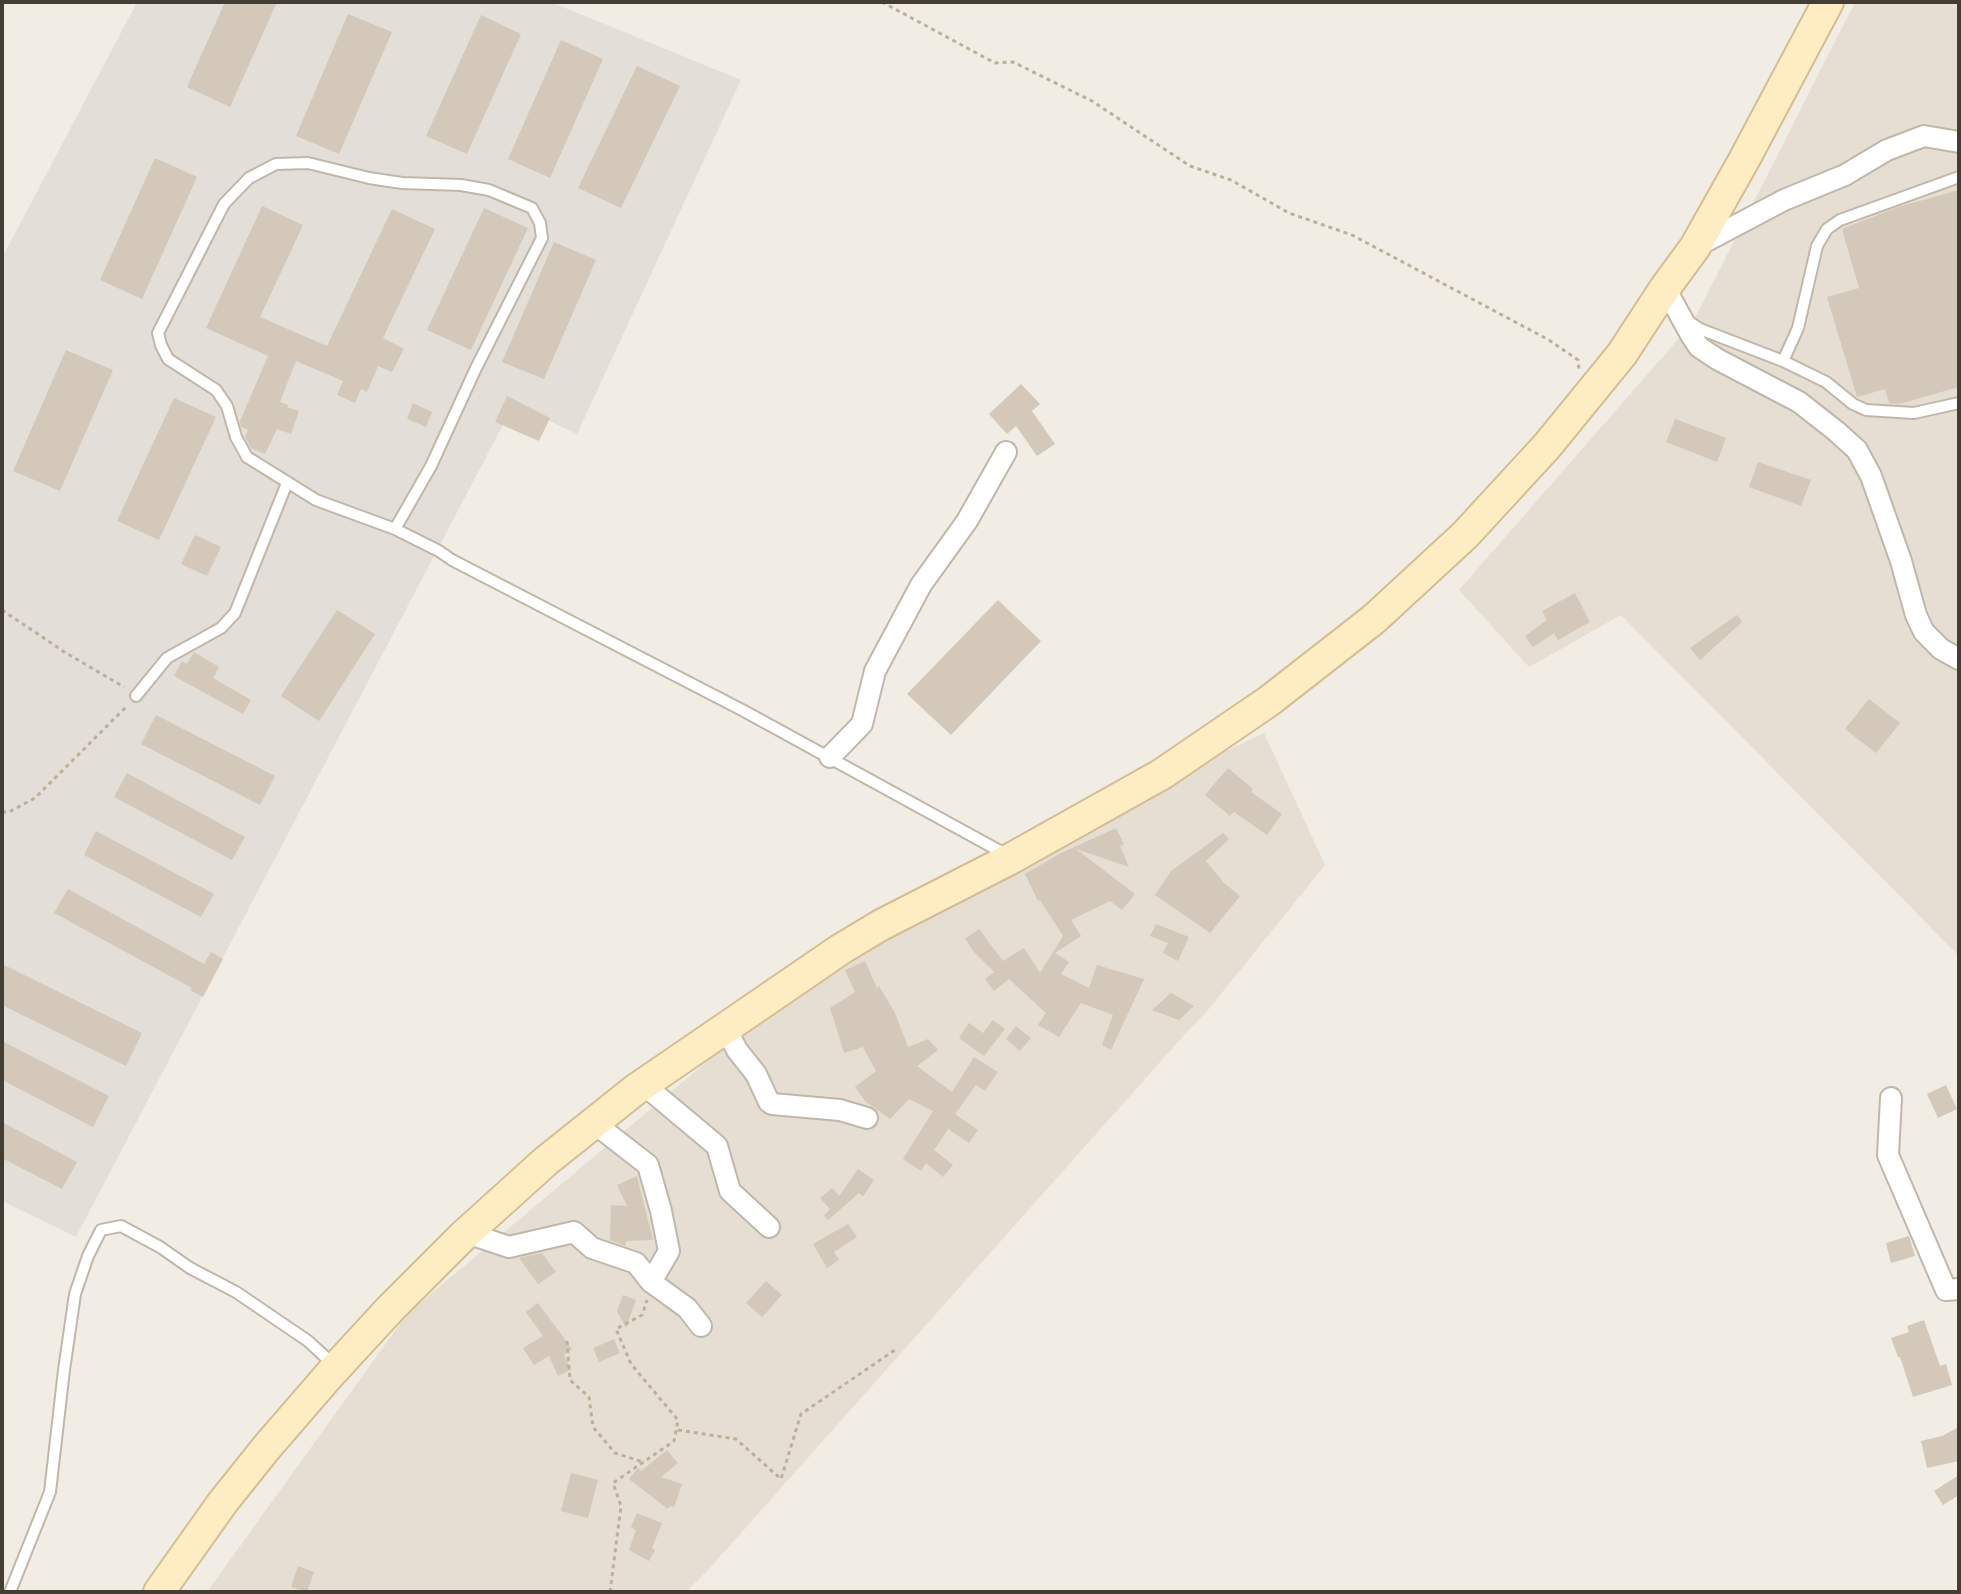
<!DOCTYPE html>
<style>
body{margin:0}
#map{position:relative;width:1961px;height:1594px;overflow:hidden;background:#f2ede4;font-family:"Space Grotesk",sans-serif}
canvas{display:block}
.frame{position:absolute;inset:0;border:4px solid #443d34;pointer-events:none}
</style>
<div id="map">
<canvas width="1961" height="1594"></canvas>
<div class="frame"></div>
</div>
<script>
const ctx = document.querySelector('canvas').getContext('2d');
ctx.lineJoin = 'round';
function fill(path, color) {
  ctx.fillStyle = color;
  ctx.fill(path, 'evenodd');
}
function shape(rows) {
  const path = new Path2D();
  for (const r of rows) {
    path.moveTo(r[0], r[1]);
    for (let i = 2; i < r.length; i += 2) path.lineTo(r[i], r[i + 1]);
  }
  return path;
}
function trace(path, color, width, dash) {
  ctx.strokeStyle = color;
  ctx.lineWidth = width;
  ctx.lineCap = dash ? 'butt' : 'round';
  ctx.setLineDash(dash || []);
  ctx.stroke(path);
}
const residential = shape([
 [1855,2,1959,2,1959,956,1621,615,1529,667,1459,590,1693,322],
 [1264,733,1325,865,1208,1010,1185,1034,710,1568,686,1592,207,1592,407,1314,779,1001,1222,753]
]);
const industrial = shape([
 [137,2,551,2,741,80,577,434,514,404,76,1237,2,1201,2,258]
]);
const building = shape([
 [225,2,277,2,230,107,187,87],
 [348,14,392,32,339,154,296,136],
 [481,15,521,34,467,154,426,136],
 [561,40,603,59,550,178,508,159],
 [637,66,680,86,621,208,578,188],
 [155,158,197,177,142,299,100,280],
 [1959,190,1959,387,1899,404,1889,403,1885,389,1857,397,1827,297,1859,288,1842,229,1898,207],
 [262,206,303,225,260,317,327,346,392,209,435,229,383,338,404,349,392,372,378,366,367,392,361,389,355,403,337,395,343,381,296,361,280,402,288,405,287,407,299,411,291,434,277,429,265,454,251,448,245,437,248,430,241,427,240,421,268,356,206,328],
 [484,208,528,228,471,350,427,330],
 [554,242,596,260,544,379,502,362],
 [66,350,113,370,60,491,13,471],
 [1021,384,1040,404,1032,411,1055,444,1037,456,1016,426,1007,434,989,414],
 [507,396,550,418,539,441,495,422],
 [174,398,216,417,159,540,117,521],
 [413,403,432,412,426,427,407,419],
 [1675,419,1726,438,1717,462,1666,442],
 [1758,462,1811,480,1801,506,1749,487],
 [195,535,221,547,207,576,181,564],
 [1575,593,1590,622,1558,640,1554,633,1533,647,1525,636,1547,620,1542,611],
 [998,600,1041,641,951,735,907,694],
 [337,610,375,634,319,721,281,696],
 [1737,615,1742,622,1700,660,1690,648],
 [194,652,219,667,213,678,251,700,243,714,174,676,182,661,187,664],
 [1869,699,1900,723,1876,753,1845,729],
 [156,715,275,776,260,805,141,744],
 [1228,768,1253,789,1251,792,1282,814,1267,835,1234,812,1230,816,1205,795],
 [127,773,245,837,232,860,114,797],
 [1116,828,1124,844,1120,846,1129,867,1076,849,1135,894,1122,910,1110,901,1071,920,1081,936,1055,953,1069,962,1061,974,1089,988,1097,965,1144,979,1111,1050,1102,1045,1113,1015,1081,1003,1059,1037,1038,1025,1046,1013,1009,979,994,991,985,979,994,972,975,953,965,939,979,929,1003,961,1024,948,1040,973,1063,936,1040,900,1038,901,1025,874,1059,854],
 [96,831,214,894,201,917,84,855],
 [1223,833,1229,839,1206,861,1223,882,1240,896,1210,933,1155,895,1171,871],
 [68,889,204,964,211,952,223,959,203,997,190,990,192,988,54,913],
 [1156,924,1189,937,1178,961,1163,953,1168,943,1150,936],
 [865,961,877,988,879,986,895,1013,908,1047,928,1039,938,1050,917,1066,952,1092,974,1057,998,1072,985,1091,976,1085,955,1114,978,1130,969,1143,948,1129,934,1150,953,1165,943,1177,926,1163,921,1171,903,1159,933,1111,909,1099,890,1119,865,1101,855,1087,876,1071,863,1047,844,1053,830,1008,855,992,845,970],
 [2,964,142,1033,126,1066,2,1005],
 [1171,993,1194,1006,1179,1020,1152,1010],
 [993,1020,1005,1029,984,1056,959,1038,969,1023,983,1033],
 [1016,1026,1031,1038,1020,1051,1006,1039],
 [2,1041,109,1096,93,1127,2,1080],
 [1946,1085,1957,1109,1938,1118,1927,1094],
 [2,1122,77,1162,62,1189,2,1158],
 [858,1169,874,1180,863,1196,859,1193,828,1220,824,1216,830,1209,820,1198,832,1188,839,1196],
 [637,1176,653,1240,626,1241,625,1246,610,1240,611,1205,627,1206,617,1185],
 [848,1224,857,1237,834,1252,839,1260,827,1268,813,1244],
 [1909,1236,1915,1256,1891,1263,1886,1243],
 [542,1253,556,1272,538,1284,519,1258],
 [766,1281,782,1295,762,1317,746,1303],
 [623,1295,636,1300,626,1328,617,1311],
 [538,1303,572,1349,564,1355,571,1370,558,1376,549,1356,534,1365,523,1348,543,1336,526,1312],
 [1924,1320,1940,1366,1946,1364,1952,1385,1913,1397,1900,1357,1898,1357,1891,1338,1909,1332,1907,1326],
 [614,1339,620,1353,599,1362,593,1348],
 [1959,1427,1959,1461,1927,1468,1921,1441,1942,1436],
 [667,1450,678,1463,661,1477,682,1484,674,1507,670,1506,668,1509,629,1479,638,1468,641,1471],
 [571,1473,598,1480,588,1518,561,1511],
 [1959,1475,1959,1495,1943,1505,1934,1491],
 [637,1513,662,1523,652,1548,655,1550,649,1561,629,1550,636,1530,631,1527],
 [298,1566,314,1572,307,1592,291,1587]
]);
const path = shape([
 [882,2,995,63,1013,62,1092,101,1190,166,1231,180,1289,213,1352,235,1549,340,1578,360,1579,370],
 [2,610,66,653,124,687],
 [2,812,9,812,35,798,128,705],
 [567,1341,570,1380,589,1397,593,1427,615,1453,643,1462],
 [678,1430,736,1439,781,1479,801,1414,895,1350],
 [610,1592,621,1506,613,1483,674,1441,678,1420,631,1364,616,1329,642,1315,647,1300]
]);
const service = shape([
 [1688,321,1700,329,1783,361,1826,382,1853,404,1866,410,1914,413,1959,403],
 [1783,361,1798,328,1817,246,1827,229,1840,220,1959,177],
 [395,529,431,466,476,368,542,238,540,223,532,208,489,190,461,185,402,183,369,178,308,163,276,164,249,178,224,204,158,333,161,345,168,359,216,390,227,406,236,437,247,457,316,500,395,529,439,551,452,560,744,711,1007,855],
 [136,696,167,658,221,628,235,613,287,483],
 [10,1592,50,1492,64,1370,75,1294,88,1256,101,1230,121,1226,160,1247,190,1268,236,1292,308,1341,335,1366]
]);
const minor = shape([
 [1699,245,1784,200,1845,175,1887,150,1924,136,1959,142],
 [1665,288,1691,335,1699,347,1717,359,1799,402,1836,431,1857,450,1871,476,1901,561,1916,615,1924,632,1941,649,1959,659],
 [830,757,862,724,875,671,921,585,967,521,1006,452],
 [725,1027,737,1050,756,1074,769,1102,772,1104,840,1110,867,1118],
 [643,1084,717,1146,730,1191,769,1227],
 [1891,1098,1888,1155,1946,1290,1959,1289],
 [594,1123,648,1165,661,1211,669,1251,651,1282],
 [467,1233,509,1247,574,1232,592,1248,636,1263,651,1282,687,1308,701,1326]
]);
const secondary = shape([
 [159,1592,223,1502,267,1447,331,1373,390,1309,463,1236,546,1161,635,1090,841,949,881,925,1012,858,1162,774,1269,701,1374,619,1465,535,1547,446,1622,354,1665,288,1695,247,1744,160,1828,2]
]);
fill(residential, '#e6ded2');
fill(industrial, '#e4ded9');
fill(building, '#d3c8b9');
trace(service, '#c0b7aa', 14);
trace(minor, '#c0b7aa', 24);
trace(secondary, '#d2be94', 34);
trace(path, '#beaf98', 3, [4, 4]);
trace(service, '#fff', 10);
trace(minor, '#fff', 20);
trace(secondary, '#feecc2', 30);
</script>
